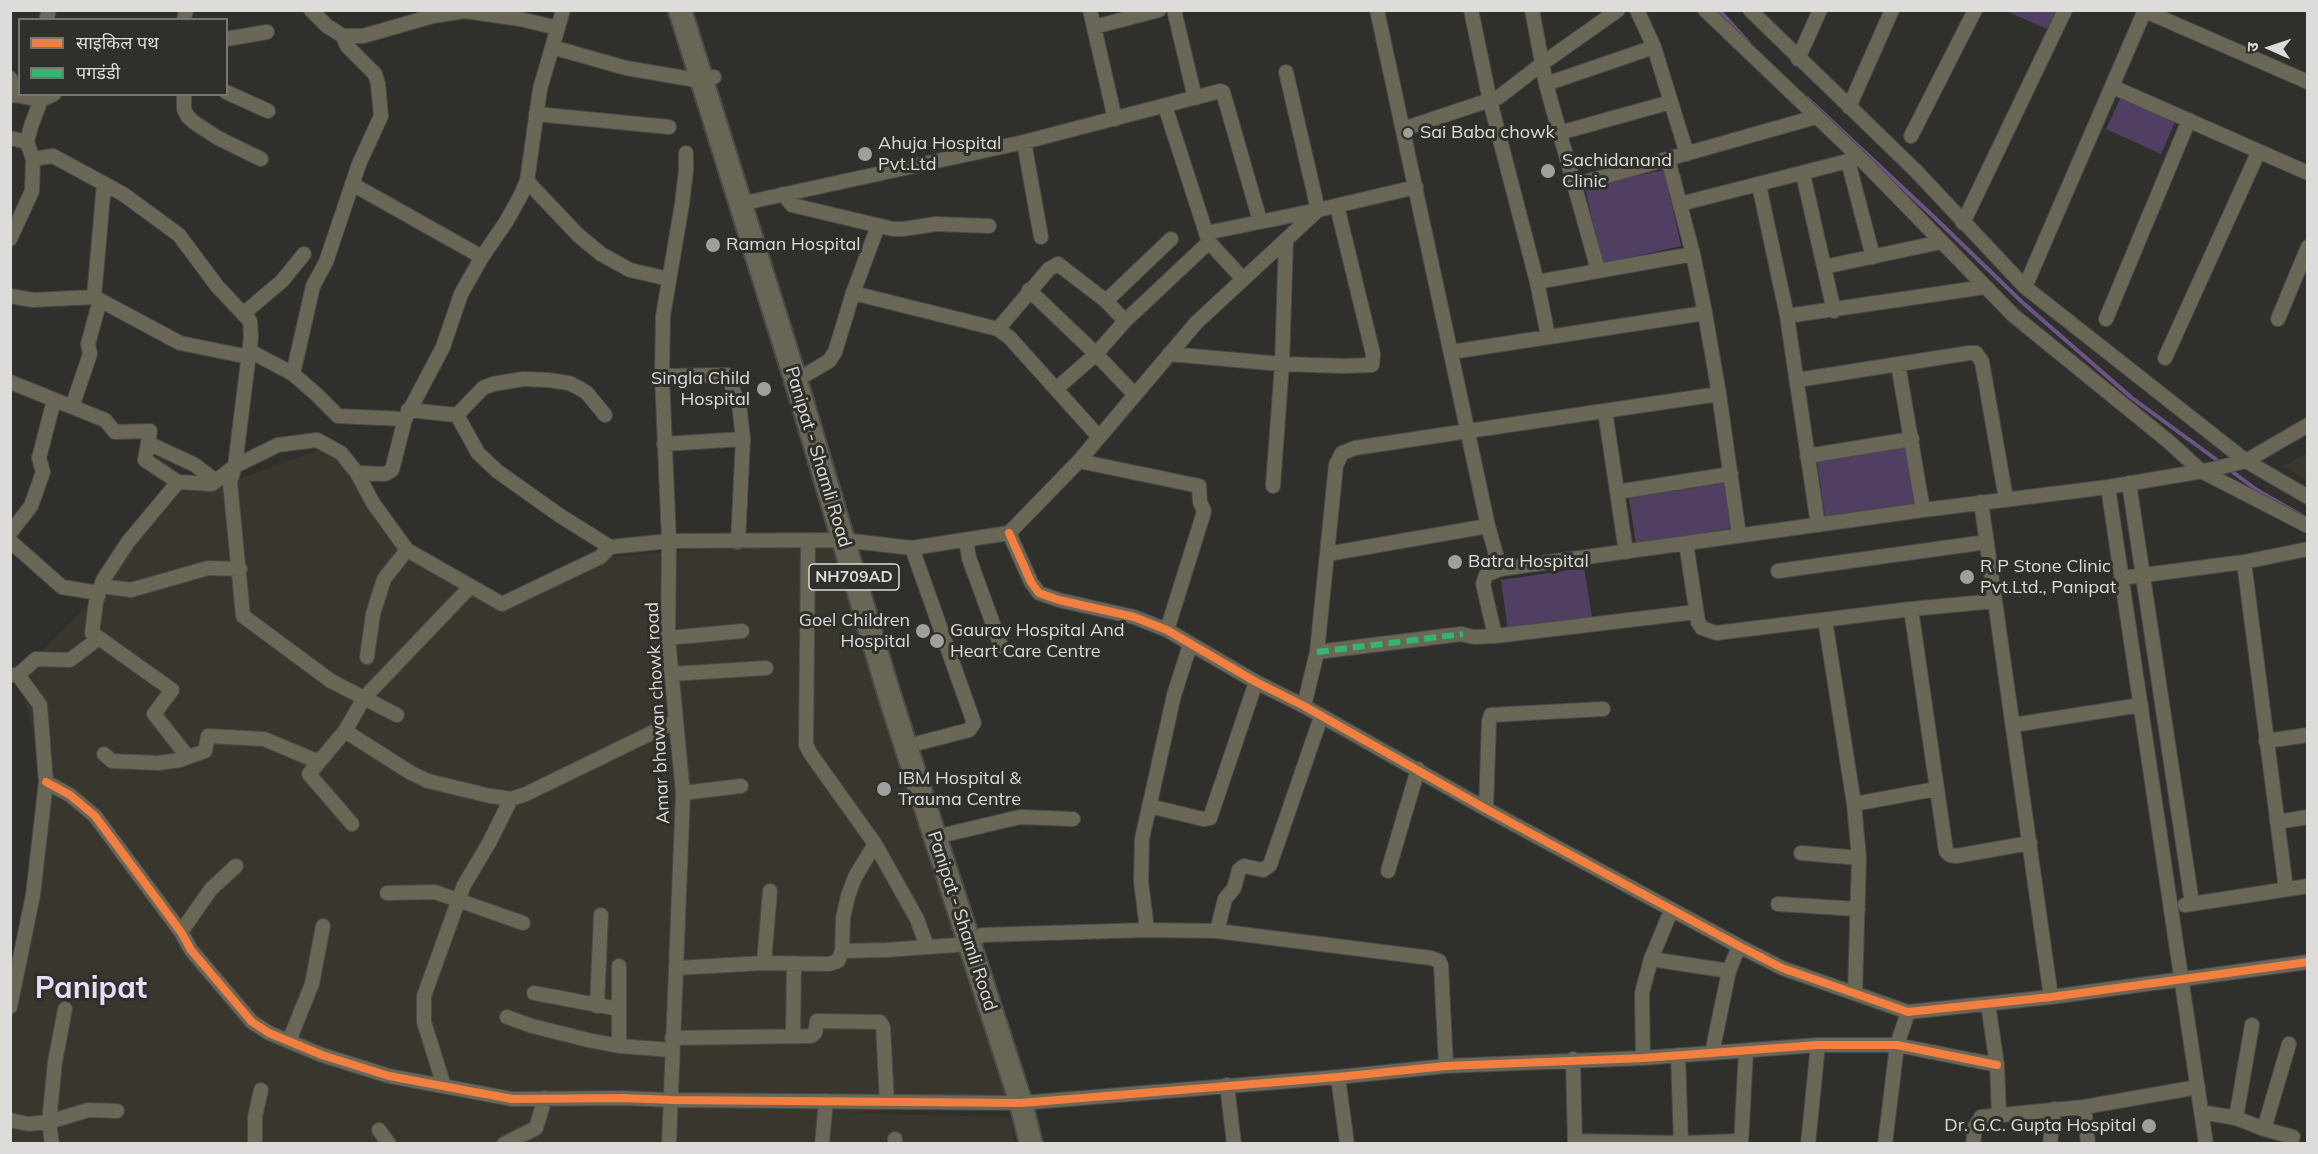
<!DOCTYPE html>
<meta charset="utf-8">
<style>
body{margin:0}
#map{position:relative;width:2318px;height:1154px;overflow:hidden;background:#2f2f2c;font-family:Mulish,"Noto Sans Devanagari",sans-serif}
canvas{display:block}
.frame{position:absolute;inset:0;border:12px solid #dddcda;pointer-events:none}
.legend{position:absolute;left:18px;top:18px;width:210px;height:78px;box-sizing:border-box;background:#30302b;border:2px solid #757571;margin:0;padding:8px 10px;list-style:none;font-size:18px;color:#dddcda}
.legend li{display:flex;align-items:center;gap:12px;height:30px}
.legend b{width:30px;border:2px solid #757571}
.north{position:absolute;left:2240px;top:18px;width:60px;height:60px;-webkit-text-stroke:4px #30302b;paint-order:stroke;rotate:273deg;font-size:16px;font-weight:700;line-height:24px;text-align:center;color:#dddcda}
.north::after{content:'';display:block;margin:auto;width:21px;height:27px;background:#dddcda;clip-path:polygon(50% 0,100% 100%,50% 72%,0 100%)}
</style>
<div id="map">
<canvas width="2318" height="1154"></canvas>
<div class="frame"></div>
<ul class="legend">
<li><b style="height:8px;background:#f27e40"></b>साइकिल पथ</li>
<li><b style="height:8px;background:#33b770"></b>पगडंडी</li>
</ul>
<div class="north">उ</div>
</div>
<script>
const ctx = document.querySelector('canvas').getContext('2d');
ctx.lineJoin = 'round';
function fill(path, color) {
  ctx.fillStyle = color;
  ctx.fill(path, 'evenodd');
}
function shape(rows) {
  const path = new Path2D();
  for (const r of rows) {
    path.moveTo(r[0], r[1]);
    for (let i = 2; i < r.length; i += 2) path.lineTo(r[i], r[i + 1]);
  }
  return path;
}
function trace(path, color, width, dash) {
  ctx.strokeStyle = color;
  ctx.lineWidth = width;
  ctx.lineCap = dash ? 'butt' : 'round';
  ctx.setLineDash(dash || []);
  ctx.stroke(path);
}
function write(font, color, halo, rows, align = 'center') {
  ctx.font = font + ' Mulish,sans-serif';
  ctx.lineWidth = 6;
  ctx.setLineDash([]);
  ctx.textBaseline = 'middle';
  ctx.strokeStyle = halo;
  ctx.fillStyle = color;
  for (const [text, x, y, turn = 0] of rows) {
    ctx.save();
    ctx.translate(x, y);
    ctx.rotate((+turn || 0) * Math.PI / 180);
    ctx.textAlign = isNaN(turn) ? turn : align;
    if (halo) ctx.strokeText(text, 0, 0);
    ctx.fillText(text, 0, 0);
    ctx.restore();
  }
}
const built = shape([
 [329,446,407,550,502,604,600,557,843,540,1021,1103,845,1113,1011,1117,1014,1143,11,1144,11,1004,46,782,18,675,99,593,178,482,231,482],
 [2307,453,2307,481,2284,466]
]);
const green = shape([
 [2006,11,2056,11,2047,29],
 [2121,97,2175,122,2161,154,2106,129],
 [1664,170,1681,246,1602,264,1585,187],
 [1907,448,1916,503,1825,516,1817,461],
 [1726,483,1732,528,1636,544,1629,498],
 [1584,568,1592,617,1508,630,1501,580]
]);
const stream = shape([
 [1719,10,1749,43],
 [1807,98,1935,218,2023,303,2132,398,2221,463],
 [2230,470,2257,490,2304,517]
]);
const minor = shape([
 [311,10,327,26,343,36,363,36,433,16,465,11,520,19,558,28],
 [1090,10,1115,119],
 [1174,10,1195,98],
 [1377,10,1488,526,1500,569],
 [1471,10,1490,101,1537,282,1548,336],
 [1532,10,1546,84,1598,270],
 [1637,10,1654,47,1687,154],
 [1705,10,1860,158,2013,315,2168,441,2201,471,2308,526],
 [1750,10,1916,171,2025,287,2246,461,2308,497],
 [2143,10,2308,82],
 [46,20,49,10],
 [184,20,186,10],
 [1094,27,1159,10],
 [226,39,267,32],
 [552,47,626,68,702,81,714,77],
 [1798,59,1820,10],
 [10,78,15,95],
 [1546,84,1654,47],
 [2113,87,2308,173],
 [226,92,268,111],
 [184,94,184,109,188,117,195,123,218,138,261,159],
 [10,96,15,95,41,100,54,94],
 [1165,106,1209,242,1243,279],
 [1849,107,1892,10],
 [536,114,669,127],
 [1403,129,1499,97,1543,63,1618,10],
 [1559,133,1671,102],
 [1911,136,1975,10],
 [10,138,27,142],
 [1024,142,1041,237],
 [33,159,53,156,123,194,179,235,217,286,250,321,251,337,235,466,230,482,243,616,331,681,397,715],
 [1668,159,1693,254,1705,313,1719,394,1739,535],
 [1848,161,1873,257],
 [1803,174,1834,311],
 [527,181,578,235,601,254,630,270,669,279],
 [352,184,482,257],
 [1575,185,1816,117],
 [1759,185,1787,316,1818,525],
 [783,194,792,205,893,229,903,229,936,224,989,226],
 [740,204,1024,142,1220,91,1223,92,1260,221],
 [1680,204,1860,158],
 [1963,223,2065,10],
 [1206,233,1318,210,1286,72],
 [10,239,32,191,33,159,27,142,31,126,41,100],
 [1824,267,1941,242],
 [1537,282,1693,254],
 [2025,287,2145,10],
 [1029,290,1096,354,1135,395],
 [853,293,998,329,1010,338,1099,437],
 [10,296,33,300,94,297,180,343,249,357],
 [94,297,104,184],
 [1106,301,1171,239],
 [243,314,282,281,304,254],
 [1787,316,1985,287],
 [2106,319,2189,120],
 [2278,319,2308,247],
 [998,329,1049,269,1058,264,1106,301,1125,321],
 [250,351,293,374,316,394,338,416,405,419],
 [1451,352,1705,313],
 [1169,354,1282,364,1343,366,1372,365,1373,354,1337,206],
 [2165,358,2258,153],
 [1898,364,1923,510],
 [293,374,313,286,326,262,359,164,381,116,378,84,375,74,347,46,343,36],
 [807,374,829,361,835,352,853,293,878,226],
 [662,376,727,375,731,379,733,391,739,403,743,439,738,542],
 [1797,380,1969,353,1976,353,1982,362,2006,499],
 [10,382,105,420,115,432,150,431,145,460,178,482],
 [1056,389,1096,354,1125,321,1209,242],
 [72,407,90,354,88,344,100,300],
 [408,410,457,415,478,453,497,471,559,515,610,547,669,541,843,540,912,548,1009,533,1079,461,1196,323,1318,210,1416,187],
 [1605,411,1626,552],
 [457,415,483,388,493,384,523,379,548,380,569,383,579,388,587,393,605,415],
 [148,443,195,465,216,481],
 [664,444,743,439],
 [1807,456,1912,439],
 [1079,461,1199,486,1200,502,1204,511,1203,515,1167,630],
 [357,473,385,474,392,470,405,419,443,347,461,294,482,257,506,222,521,195,527,181,540,89,563,10],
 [2129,483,2192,903],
 [1273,486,1282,364,1286,240],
 [2108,487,2206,1144],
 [1617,492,1731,474],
 [1981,502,2051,997],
 [10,533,31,506,43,472,39,458,54,400],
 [1009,533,1031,582,1039,593,1059,600,1134,617,1167,630,1256,682,1304,706,1486,809,1739,946,1782,968,1908,1012,2051,997,2308,962],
 [966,540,969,558,1001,646],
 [10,541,62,587,99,593],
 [808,541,806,745,810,753,875,844,917,919,927,947],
 [1686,543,1698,622,1702,628,1716,633,1911,609,1995,601],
 [912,548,974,723,969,730,919,743],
 [1327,554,1488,526],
 [2244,562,2286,889],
 [1778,571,1987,542],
 [2121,578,2244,562,2308,549],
 [101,586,131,590,208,568,240,569],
 [1911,609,1946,851,1950,855,1956,856,2030,843],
 [1825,620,1854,804,1859,858,1855,992],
 [1495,636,1483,584,1486,575,1500,569,1923,510,2108,487,2209,470,2246,461,2308,425],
 [668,638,742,631],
 [1317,652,1461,634,1474,637,1495,636,1696,612],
 [367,657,373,614,384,579,407,550],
 [671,674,766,668],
 [10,675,18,675,40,705,46,782,33,895,10,1007],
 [18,675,36,659,70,660,99,638],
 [1304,706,1317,652,1336,465,1342,453,1355,448,1468,431,1719,394],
 [2013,725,2141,705],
 [345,731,411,773,428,781,490,796,511,799,526,794,676,721],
 [2266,741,2308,735],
 [104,754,112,761,158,763,180,760,205,751,208,736,264,739,319,762],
 [188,757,154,714,172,690,92,633,96,602,103,580,128,542,178,482,212,484,235,466,278,445,317,440,341,453,357,473,373,503,407,550,502,604,600,557,610,547],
 [46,782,70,795,95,816,181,932,191,950,252,1022,269,1033,322,1055,389,1076,512,1099,623,1098,672,1100,1021,1103,1338,1077,1446,1066,1643,1058,1818,1045,1897,1045,1997,1065],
 [683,793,741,786],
 [1854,804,1936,789],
 [1149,806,1203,819,1210,818,1256,682],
 [1486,809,1489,721,1491,715,1603,709],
 [2277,822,2308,817],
 [352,824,309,774,345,731,364,698,471,586],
 [948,834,1020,817,1073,819],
 [1801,853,1859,858],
 [1388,871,1418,769],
 [387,893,435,892,523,923],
 [1778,904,1858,909],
 [2185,905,2308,886],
 [1147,930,1141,881,1142,839,1174,695,1190,645],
 [1217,931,1225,899,1234,888,1239,870,1244,866,1263,870,1270,865,1321,717],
 [181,932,211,889,236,866],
 [842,951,887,950,969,944,982,935,1147,930,1217,931,1431,958,1439,961,1441,965,1446,1066],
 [1651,959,1729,971],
 [764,963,770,891],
 [677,968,764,963,829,964,838,961,842,951,843,918,848,896,855,877,875,844],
 [534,993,619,1009],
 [1988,1004,1997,1065,1999,1115],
 [597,1006,601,915],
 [507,1017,532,1026,588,1040,619,1046,672,1050],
 [793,1036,794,963],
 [672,1038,811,1036,815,1033,817,1021,880,1022,883,1027,887,1102],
 [289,1041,312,984,323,926],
 [619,1046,619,966],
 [1712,1053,1729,971,1739,946],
 [1678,1055,1681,1144],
 [1643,1058,1642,993,1651,959,1671,911],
 [1573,1059,1575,1144],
 [1338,1077,1347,1144],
 [1227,1085,1234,1144],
 [444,1086,424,1022,424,996,464,885,489,843,511,799],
 [2084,1107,2088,1144],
 [2201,1112,2236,1118,2264,1129,2293,1137],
 [2236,1118,2252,1025],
 [10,1120,28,1124,49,1122,88,1110,117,1111],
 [2264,1129,2289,1044],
 [379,1130,389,1144],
 [1575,1141,1681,1143,1741,1141],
 [52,1144,49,1122,55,1062,65,1009],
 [255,1144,255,1117,261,1090],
 [504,1144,536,1128,545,1098],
 [669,1144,683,793,668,638,669,541,662,376,663,316,682,204,686,170,686,153],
 [822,1144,826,1101],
 [895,1144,895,1139],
 [1741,1144,1746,1051],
 [1808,1144,1818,1045],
 [1885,1144,1897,1045,1908,1012],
 [1973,1144,1975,1127,1981,1117,2084,1107,2198,1087],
 [2050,1144,2054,1109]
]);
const trunk = shape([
 [680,10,799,391,889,694,1021,1103,1031,1144]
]);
const quiet = shape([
 [1317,652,1463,634]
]);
const cycleway = shape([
 [1009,533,1031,582,1039,593,1059,600,1134,617,1167,630,1256,682,1304,706,1486,809,1739,946,1782,968,1908,1012,2051,997,2308,962],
 [46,782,70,795,95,816,181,932,191,950,252,1022,269,1033,322,1055,389,1076,512,1099,623,1098,672,1100,1021,1103,1338,1077,1446,1066,1643,1058,1818,1045,1897,1045,1997,1065]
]);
const markers = [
 [1408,133,6,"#a09f9d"],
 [865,154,8,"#a09f9d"],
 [1548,171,8,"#a09f9d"],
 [713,245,8,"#a09f9d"],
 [764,389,8,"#a09f9d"],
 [1455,562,8,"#a09f9d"],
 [1967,577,8,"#a09f9d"],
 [923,631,8,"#a09f9d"],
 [937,641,8,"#a09f9d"],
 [884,789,8,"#a09f9d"],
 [2149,1126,8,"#a09f9d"]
];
const shields = [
 [854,577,90]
];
const shieldNames = [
 ["NH709AD",854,577]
];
const poiNames = [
 ["Sai Baba chowk",1420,133],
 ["Ahuja Hospital",878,144],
 ["Pvt.Ltd",878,165],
 ["Sachidanand",1562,161],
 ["Clinic",1562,182],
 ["Raman Hospital",726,245],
 ["Singla Child",750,379,"right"],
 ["Hospital",750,400,"right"],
 ["Batra Hospital",1468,562],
 ["R P Stone Clinic",1980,567],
 ["Pvt.Ltd., Panipat",1980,588],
 ["Goel Children",910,621,"right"],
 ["Hospital",910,642,"right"],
 ["Gaurav Hospital And",950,631],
 ["Heart Care Centre",950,652],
 ["IBM Hospital &",898,779],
 ["Trauma Centre",898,800],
 ["Dr. G.C. Gupta Hospital",2136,1126,"right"]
];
const streetNames = [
 ["Panipat - Shamli Road",818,457,73],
 ["Amar bhawan chowk road",658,713,-93],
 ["Panipat - Shamli Road",962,921,72]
];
const townNames = [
 ["Panipat",91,989]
];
fill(built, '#38362d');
fill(green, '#503f62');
trace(stream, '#6d538a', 4);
trace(minor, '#4a4a49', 16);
trace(trunk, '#4a4a49', 26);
trace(minor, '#6a6757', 14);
trace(trunk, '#696656', 22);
trace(quiet, '#33b770', 6, [12, 6]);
trace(cycleway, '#f27e40', 8);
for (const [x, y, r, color] of markers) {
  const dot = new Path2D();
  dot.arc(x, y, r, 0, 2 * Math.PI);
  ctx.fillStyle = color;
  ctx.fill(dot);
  trace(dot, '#30302b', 2);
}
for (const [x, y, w] of shields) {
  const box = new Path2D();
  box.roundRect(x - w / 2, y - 13, w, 26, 4.5);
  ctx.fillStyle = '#30302b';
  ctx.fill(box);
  trace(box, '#dddcda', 1.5);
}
write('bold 16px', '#dddcda', null, shieldNames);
write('18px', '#dddcda', '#30302b', poiNames, 'left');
write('18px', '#dddcda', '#30302b', streetNames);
write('bold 30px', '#e8dcf9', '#30302b', townNames);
</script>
